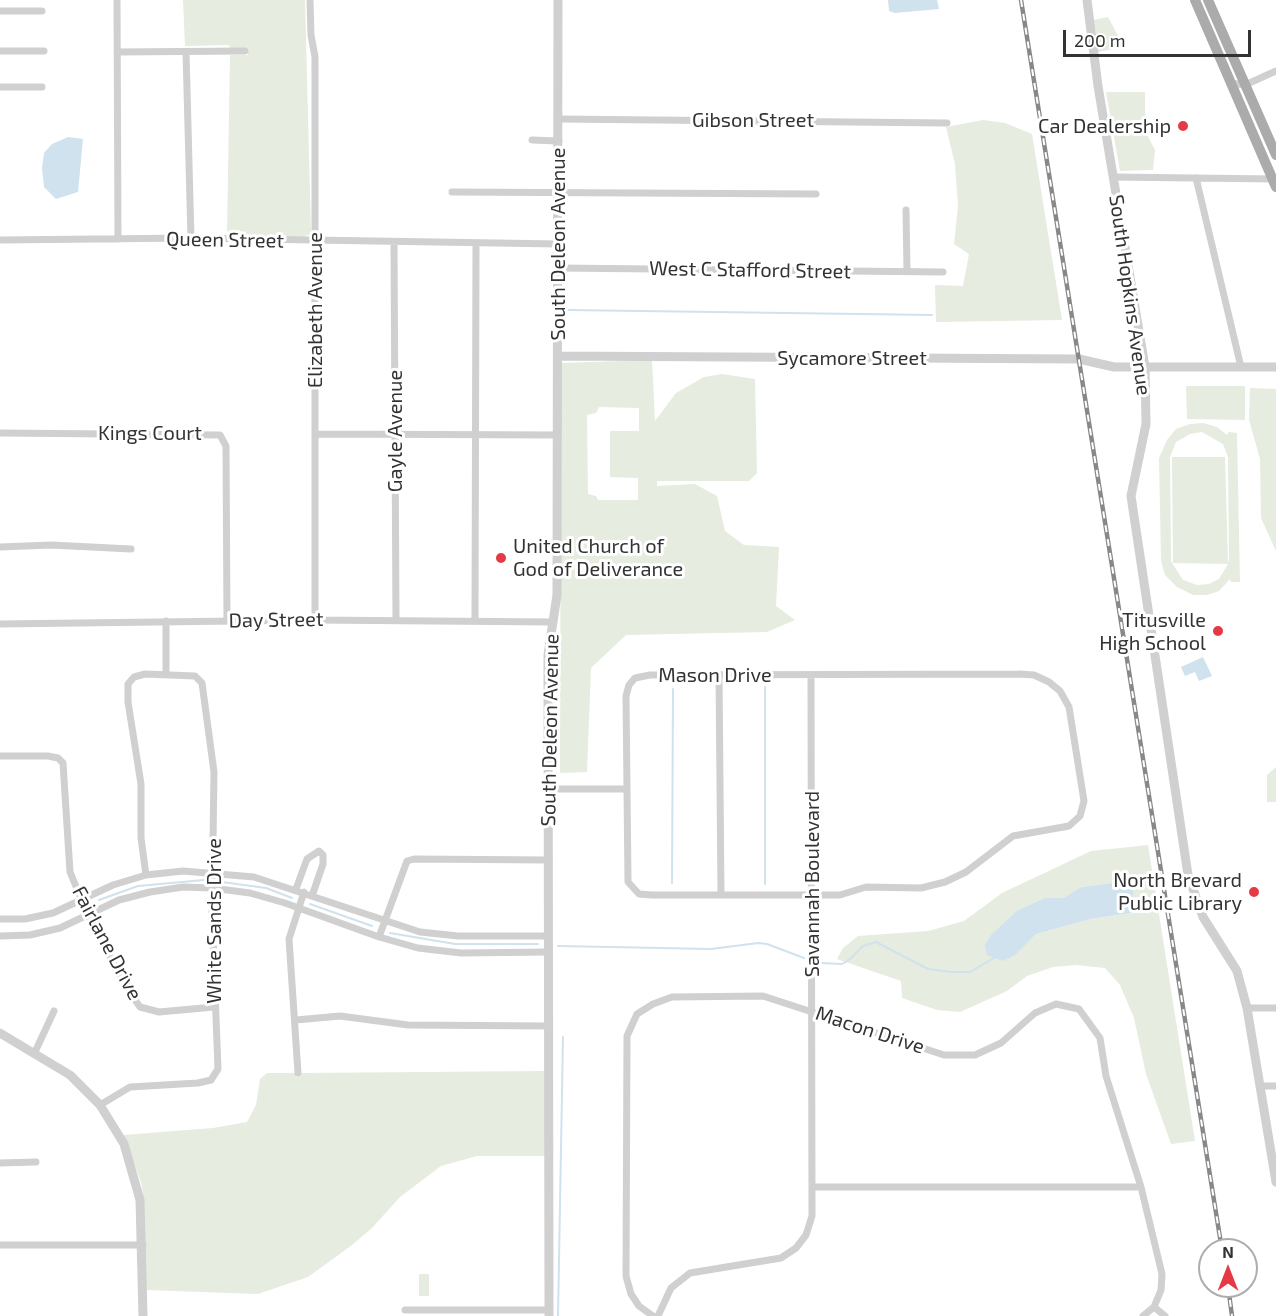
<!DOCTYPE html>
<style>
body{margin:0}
#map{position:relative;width:1276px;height:1316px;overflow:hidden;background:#fff;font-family:"Exo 2",sans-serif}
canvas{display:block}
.north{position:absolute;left:1198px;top:1238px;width:60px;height:60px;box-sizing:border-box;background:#fff;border:2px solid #adadad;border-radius:50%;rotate:0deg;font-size:16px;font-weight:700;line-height:24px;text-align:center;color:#333}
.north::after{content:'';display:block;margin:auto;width:21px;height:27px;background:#e63946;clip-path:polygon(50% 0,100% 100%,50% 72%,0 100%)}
.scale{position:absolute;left:1063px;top:30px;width:188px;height:27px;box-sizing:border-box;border:3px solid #333;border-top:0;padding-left:8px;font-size:18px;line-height:21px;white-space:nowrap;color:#333;-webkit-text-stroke:4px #fff;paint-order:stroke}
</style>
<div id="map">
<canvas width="1276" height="1316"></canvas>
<div class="north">N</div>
<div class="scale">200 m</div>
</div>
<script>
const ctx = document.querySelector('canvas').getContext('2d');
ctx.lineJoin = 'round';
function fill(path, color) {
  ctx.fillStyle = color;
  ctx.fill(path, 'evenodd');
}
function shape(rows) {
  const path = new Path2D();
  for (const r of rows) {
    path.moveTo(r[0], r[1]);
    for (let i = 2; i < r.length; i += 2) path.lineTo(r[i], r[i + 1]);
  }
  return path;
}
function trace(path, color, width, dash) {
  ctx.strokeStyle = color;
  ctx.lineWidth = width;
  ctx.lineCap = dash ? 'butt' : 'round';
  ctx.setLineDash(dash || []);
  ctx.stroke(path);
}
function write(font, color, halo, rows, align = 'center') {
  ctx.font = font + ' "Exo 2",sans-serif';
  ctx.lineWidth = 6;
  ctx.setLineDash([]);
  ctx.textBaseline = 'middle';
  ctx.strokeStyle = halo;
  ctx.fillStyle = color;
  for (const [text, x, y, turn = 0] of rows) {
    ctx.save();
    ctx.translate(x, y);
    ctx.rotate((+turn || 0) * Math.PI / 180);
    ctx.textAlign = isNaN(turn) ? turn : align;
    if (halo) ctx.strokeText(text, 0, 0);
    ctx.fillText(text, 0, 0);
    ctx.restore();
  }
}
const green = shape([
 [183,0,305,0,311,234,302,237,227,235,230,55,248,55,248,48,230,48,229,45,185,46],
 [1108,17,1124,47,1098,52,1094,20],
 [1106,92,1145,92,1145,131,1155,150,1153,170,1120,171],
 [983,120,1005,123,1032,134,1062,320,936,322,935,285,963,286,969,254,954,244,958,206,955,164,946,127],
 [652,360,655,421,676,393,704,377,722,374,755,379,757,473,749,481,657,481,657,486,695,484,717,496,725,531,744,545,779,547,776,606,795,620,767,632,626,635,591,668,587,772,560,773,561,363],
 [599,407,639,408,639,431,610,431,610,477,638,478,638,500,598,500,596,496,588,494,587,415,596,413],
 [1186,386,1245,386,1245,420,1187,419],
 [1250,388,1276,389,1276,551,1261,518,1260,459,1249,420],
 [1203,423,1217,427,1227,435,1229,432,1237,433,1240,582,1231,582,1230,579,1219,591,1207,595,1193,595,1177,587,1165,575,1161,561,1159,458,1167,440,1176,429,1190,424],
 [1202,432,1223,444,1228,457,1229,559,1228,563,1225,457,1172,457,1173,563,1228,564,1219,579,1209,584,1197,585,1183,580,1171,561,1170,457,1176,442,1190,434],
 [1276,767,1276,802,1267,802,1267,775],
 [1148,845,1195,1141,1171,1144,1146,1074,1134,1018,1120,985,1105,968,1076,965,1053,967,1027,976,1007,991,960,1012,937,1010,902,998,901,981,837,959,843,948,858,936,928,931,964,921,1002,893,1091,851],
 [1119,882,1126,884,1133,906,1131,913,1091,919,1036,934,1014,955,1045,898,1063,898,1081,887],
 [545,1071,545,1156,477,1156,441,1166,400,1197,372,1228,352,1245,308,1277,258,1294,146,1290,144,1200,141,1182,123,1135,213,1128,247,1122,256,1105,260,1079,267,1073,295,1073,296,1077,301,1076,301,1073],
 [419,1274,429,1274,429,1296,419,1296]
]);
const water = shape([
 [888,0,937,0,939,9,895,13,889,11],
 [68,137,83,139,78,192,56,199,44,187,42,168,44,153,52,144],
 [1203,657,1212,676,1199,681,1195,672,1185,676,1181,667],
 [1119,882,1129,884,1133,891,1131,913,1091,919,1036,934,1015,955,1003,961,987,955,985,945,991,935,1017,911,1045,898,1063,898,1081,887]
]);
const stream = shape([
 [568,310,932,315],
 [765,687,765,884],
 [222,882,266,888,292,898],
 [672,883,673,689],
 [99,900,138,886,204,880],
 [310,904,372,926],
 [390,933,455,944,538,944],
 [558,946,711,949,758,943,767,944,804,958],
 [821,963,842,964,849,960,863,946,876,942,928,969,951,972,970,972,994,958],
 [558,1316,563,1037]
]);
const minor = shape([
 [117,0,118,239],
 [310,0,311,35,315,57,315,620],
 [0,11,42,11],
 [0,51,44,51],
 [117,52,245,51],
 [186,52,191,238],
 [1230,83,1245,85,1276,71],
 [0,87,42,87],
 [559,119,947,123],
 [532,140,559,141],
 [1113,177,1275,179],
 [1196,178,1241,367],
 [452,192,816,194],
 [906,210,907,271],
 [0,240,191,238,558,244],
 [394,242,396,620],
 [558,268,943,272],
 [0,433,220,435,226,446,227,621],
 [315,434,557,435],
 [0,547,51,545,131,549],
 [166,621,166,673],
 [475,621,476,245],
 [0,624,315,620,552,622],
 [1020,674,1034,675,1049,682,1060,691,1069,707,1084,801,1080,816,1069,826,1013,836,966,872,945,882,921,888,866,887,840,895,652,895,639,894,628,882,626,696,629,685,635,678,650,675,1020,674],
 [719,675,721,894],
 [0,756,48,756,58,758,63,763,70,872,87,913,128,990,140,1007,159,1012,214,1007],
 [549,789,626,789],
 [296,889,307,859,319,851,323,855,323,864,312,896],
 [0,919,25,919,53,913,113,885,146,875,183,871,254,877,420,932,458,936,549,936],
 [0,936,30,935,60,928,119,900,150,892,183,887,212,888,250,893,285,903,379,937,418,948,461,953,548,952],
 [379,937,407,861,414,859,549,860],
 [1247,1008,1276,1008],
 [296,1020,340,1016,408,1025,549,1026],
 [35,1052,54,1011],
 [298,1073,289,939,304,892],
 [1261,1086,1276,1086],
 [100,1105,130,1087,198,1083,211,1080,218,1069,212,913,214,772,202,683,195,676,145,674,134,677,128,684,128,702,141,784,141,838,146,875],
 [0,1163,36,1162],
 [813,1187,1141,1187],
 [0,1245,143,1245],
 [1154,1307,1165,1316],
 [405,1310,548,1310],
 [653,1316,639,1306,631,1294,626,1276,627,1036,637,1014,653,1004,672,997,763,996,944,1055,975,1055,1001,1043,1035,1013,1056,1004,1079,1009,1100,1038,1106,1076,1141,1187,1162,1274,1161,1290,1154,1307,1143,1316],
 [658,1316,671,1288,690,1273,781,1258,796,1248,806,1235,812,1216,811,675]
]);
const tertiary = shape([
 [1087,0,1098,86,1145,367,1146,424,1131,496,1188,875,1203,917,1237,971,1247,1008,1276,1182],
 [558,356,1079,359,1114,367,1276,367],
 [0,1033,70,1075,100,1105,124,1144,140,1200,143,1316],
 [549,1316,548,655,557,595,558,0]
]);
const primary = shape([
 [1195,0,1276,187],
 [1208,0,1276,155]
]);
const rail = shape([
 [1021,0,1222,1250],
 [1228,1286,1232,1316]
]);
const markers = [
 [1183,126,6,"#e63946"],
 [501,558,6,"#e63946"],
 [1218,631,6,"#e63946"],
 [1254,892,6,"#e63946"]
];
const streetNames = [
 ["Gibson Street",753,120],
 ["Queen Street",225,240,1],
 ["South Deleon Avenue",558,244,-90],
 ["West C Stafford Street",750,270,1],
 ["South Hopkins Avenue",1130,295,82],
 ["Elizabeth Avenue",315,310,-90],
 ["Sycamore Street",852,358],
 ["Gayle Avenue",395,431,-90],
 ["Kings Court",150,433],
 ["Day Street",276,620,-1],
 ["Mason Drive",715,675],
 ["South Deleon Avenue",550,730,-89],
 ["Savannah Boulevard",812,884,-90],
 ["White Sands Drive",214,921,-90],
 ["Fairlane Drive",107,943,62],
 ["Macon Drive",870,1030,18]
];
const poiNames = [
 ["Car Dealership",1171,126],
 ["United Church of",513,546,"left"],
 ["God of Deliverance",513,569,"left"],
 ["Titusville",1206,620],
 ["High School",1206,643],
 ["North Brevard",1242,880],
 ["Public Library",1242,903]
];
fill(green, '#e6ecdf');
fill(water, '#cfe2ee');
trace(stream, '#cfe2ee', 2);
trace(minor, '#d0d0d0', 7);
trace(tertiary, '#d0d0d0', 9);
trace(primary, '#ababab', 10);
trace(rail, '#888', 4.5);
trace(rail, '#fff', 2, [7]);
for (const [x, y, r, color] of markers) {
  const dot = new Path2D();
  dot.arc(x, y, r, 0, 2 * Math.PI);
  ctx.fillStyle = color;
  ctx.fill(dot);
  trace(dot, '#fff', 2);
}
write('20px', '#333', '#fff', streetNames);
write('20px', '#333', '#fff', poiNames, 'right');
</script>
